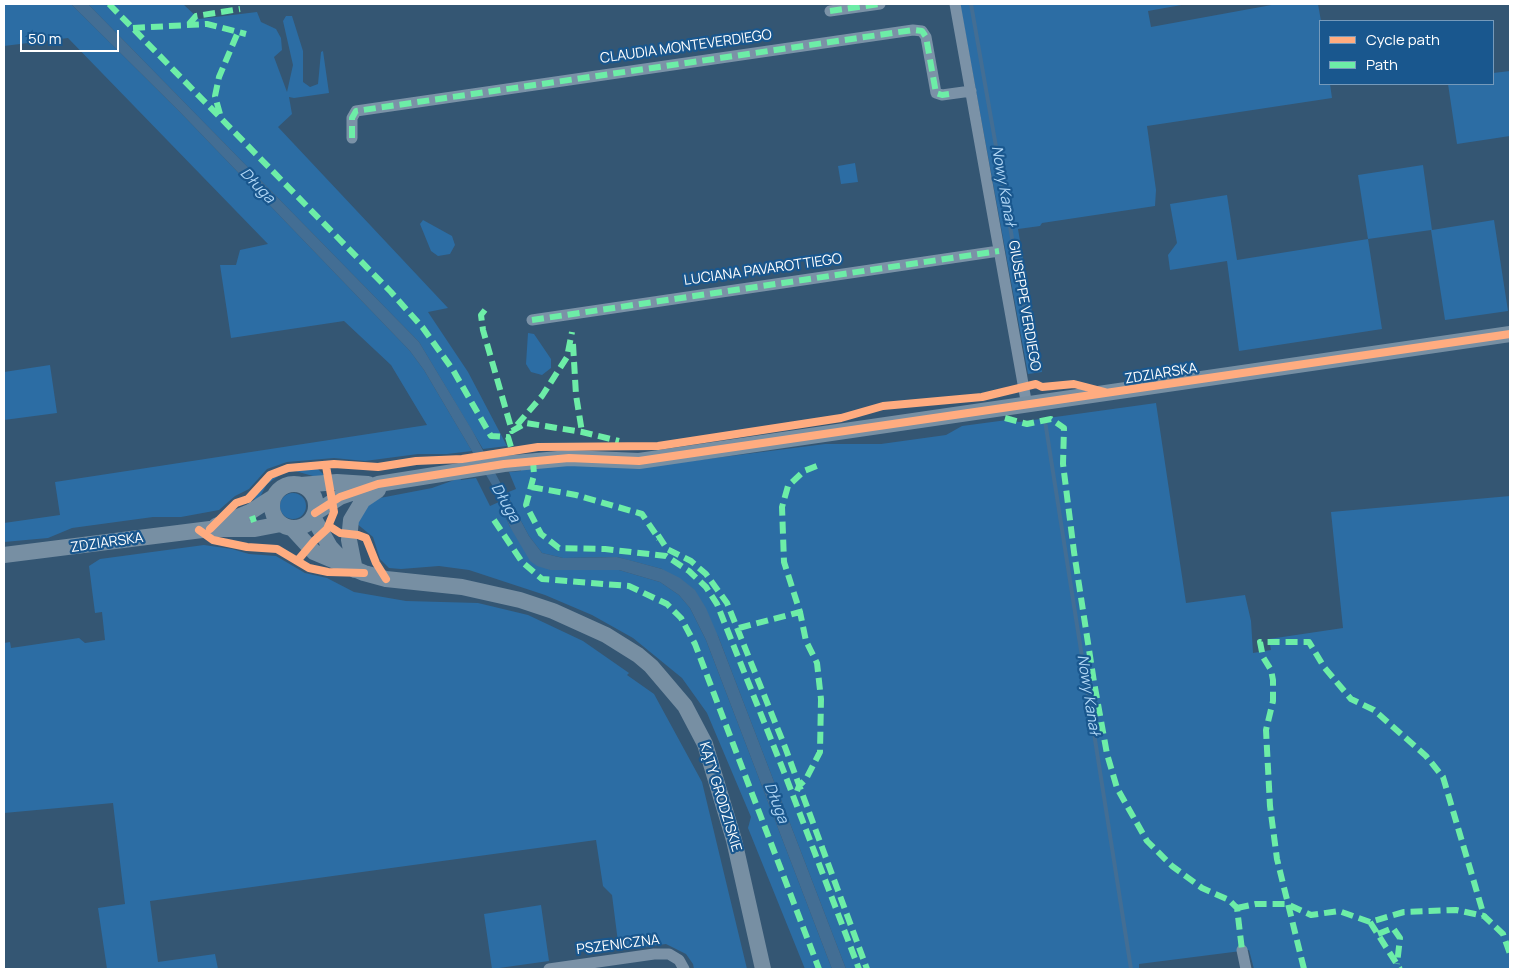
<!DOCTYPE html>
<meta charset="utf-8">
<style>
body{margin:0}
#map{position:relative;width:1514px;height:973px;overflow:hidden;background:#345673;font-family:Manrope,sans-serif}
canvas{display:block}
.frame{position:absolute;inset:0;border:5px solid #fff;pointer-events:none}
.legend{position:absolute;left:1319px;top:20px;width:175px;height:65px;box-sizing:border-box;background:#19578e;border:1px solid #759abb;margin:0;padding:6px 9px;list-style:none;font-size:15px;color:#fff}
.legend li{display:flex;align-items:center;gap:10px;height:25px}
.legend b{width:25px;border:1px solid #759abb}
.scale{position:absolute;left:20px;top:30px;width:99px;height:22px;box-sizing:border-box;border:2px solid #fff;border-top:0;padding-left:6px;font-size:15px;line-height:18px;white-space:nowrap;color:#fff;-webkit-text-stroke:4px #19578e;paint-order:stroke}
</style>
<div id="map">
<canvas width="1514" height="973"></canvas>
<div class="frame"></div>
<ul class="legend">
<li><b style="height:6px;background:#ffac80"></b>Cycle path</li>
<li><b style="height:6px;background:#6deda7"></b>Path</li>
</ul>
<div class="scale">50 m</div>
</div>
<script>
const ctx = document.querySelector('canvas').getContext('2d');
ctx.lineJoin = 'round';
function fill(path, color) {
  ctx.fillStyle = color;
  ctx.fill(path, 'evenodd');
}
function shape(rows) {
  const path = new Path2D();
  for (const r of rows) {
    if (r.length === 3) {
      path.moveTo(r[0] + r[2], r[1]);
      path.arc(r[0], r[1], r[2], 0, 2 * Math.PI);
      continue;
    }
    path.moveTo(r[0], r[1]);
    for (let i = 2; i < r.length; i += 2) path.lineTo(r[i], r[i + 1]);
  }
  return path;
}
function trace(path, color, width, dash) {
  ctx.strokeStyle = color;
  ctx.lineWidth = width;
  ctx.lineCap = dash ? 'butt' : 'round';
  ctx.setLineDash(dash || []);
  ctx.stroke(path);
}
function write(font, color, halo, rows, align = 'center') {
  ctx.font = font + ' Manrope,sans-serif';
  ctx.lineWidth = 4.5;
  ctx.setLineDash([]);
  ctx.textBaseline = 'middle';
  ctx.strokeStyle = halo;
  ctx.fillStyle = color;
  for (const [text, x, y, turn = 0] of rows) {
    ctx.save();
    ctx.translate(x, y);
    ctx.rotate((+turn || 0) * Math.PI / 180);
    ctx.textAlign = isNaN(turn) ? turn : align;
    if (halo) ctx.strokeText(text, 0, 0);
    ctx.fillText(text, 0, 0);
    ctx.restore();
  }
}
const green = shape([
 [4,4,71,4,180,112,410,351,424,370,472,451,447,454,418,454,365,461,334,458,287,462,267,469,249,489,235,496,219,510,181,517,153,517,72,528,48,538,4,542,4,523,60,515,55,482,427,425,391,365,344,321,231,338,220,265,236,265,240,250,268,244,68,38,4,46],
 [88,4,183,4,199,19,257,12,261,22,276,29,281,38,282,50,274,57,287,92,293,65,283,21,286,16,292,16,303,51,303,82,310,87,318,84,321,52,323,51,329,93,294,98,289,97,292,114,278,127,448,308,428,312,468,372,507,446,483,449,419,342],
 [960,4,1187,4,1148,11,1151,27,1277,4,1318,4,1321,21,1320,84,1330,84,1332,98,1147,126,1156,190,1155,206,1042,223,1040,226,1018,229,1042,372,1028,374],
 [1510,71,1510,136,1457,144,1448,84,1493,84,1493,73],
 [855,163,858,182,841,184,838,166],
 [1423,165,1432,230,1494,220,1508,311,1445,320,1431,230,1368,239,1382,329,1239,351,1227,261,1170,270,1168,255,1177,243,1170,204,1227,195,1237,260,1368,239,1358,175],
 [423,220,452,236,455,245,450,254,438,256,431,251,420,224],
 [528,333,534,334,551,359,551,368,542,375,531,372,526,364],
 [50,365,57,413,4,420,4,372],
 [1156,403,1186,603,1245,595,1251,621,1253,653,1271,650,1269,639,1343,628,1331,512,1510,496,1510,969,1254,969,1249,950,1139,964,1139,969,846,969,718,636,662,569,617,557,563,558,542,553,529,536,506,493,516,489,509,472,521,471,521,468,546,466,652,466,825,444,881,444,946,435,962,426,1007,420,1019,422],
 [317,468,325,476,313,476,295,471,283,473,267,484,260,497,254,501,255,495,271,477,279,472],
 [460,478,461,480,476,478,490,506,499,502,510,527,550,570,619,570,660,582,679,595,690,608,706,640,832,969,805,969,748,828,751,817,707,713,682,678,633,638,592,615,545,595,469,570,439,566,401,569,389,568,380,559,373,537,356,523,365,507,380,498,432,488],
 [293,506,13],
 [204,545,232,549,249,554,276,556,305,573,327,578,354,592,406,601,478,603,528,615,583,641,629,673,627,675,654,694,702,782,747,969,694,969,693,964,686,954,666,944,619,950,612,895,603,886,596,840,150,901,158,962,215,954,218,969,107,969,98,908,125,904,113,803,4,813,4,643,10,642,11,648,79,638,85,643,105,640,102,612,95,613,89,566,100,559],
 [541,905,549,961,492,969,484,914]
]);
const water = shape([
 [71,4,88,4,419,342,472,430,529,536,542,553,563,558,617,557,629,560,662,569,680,578,695,590,706,608,718,636,846,969,832,969,706,640,690,608,679,595,660,582,619,570,550,570,537,566,530,561,510,527,495,490,424,370,410,351,180,112]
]);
const stream = shape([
 [971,4,1035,369],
 [1045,421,1131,969]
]);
const street = shape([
 [955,4,1027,406],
 [830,11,880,4],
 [352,138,352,118,356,111,913,30,922,31,926,37,936,93,942,95,971,91],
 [532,320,999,251],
 [1242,950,1246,969],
 [549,969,654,954,669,954,679,960,684,969]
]);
const secondary = shape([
 [294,506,22],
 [301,485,337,482,368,484],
 [315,513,340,497,378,484,504,464,569,458,639,461,1510,334],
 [313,517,330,547,343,561],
 [216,526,250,512,272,498],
 [292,528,314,552,364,573,386,579,462,587,520,600,553,611,606,635,638,655,651,666,685,706,705,744,734,840,763,969],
 [4,555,210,529,255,529,281,524],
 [355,570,349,540,351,520,363,500,378,490]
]);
const quiet = shape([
 [109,4,391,292,423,328,453,370,491,436,508,437,511,447],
 [830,11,880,4],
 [189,24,196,16,240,9],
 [133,28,207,24,246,34],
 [220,114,215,96,219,77,238,32],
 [352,138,352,118,356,111,913,30,922,31,926,37,936,93,942,95,949,94],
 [485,310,481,315,483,330,512,431,526,423,582,432,619,441],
 [532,320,999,251],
 [573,344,576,395,582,432],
 [1005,418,1027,424,1051,419,1064,428,1063,464,1074,552,1094,682,1107,754,1117,788,1147,841,1172,866,1202,888,1229,900,1237,908,1242,950],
 [517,425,542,396,567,357,572,332],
 [533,460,534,475,526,505,541,534,559,548,605,549,666,556,689,571,706,587,717,604,784,772,859,969],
 [531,487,576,495,642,514,659,539],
 [252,516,254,522],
 [494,520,522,562,542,579,629,586,667,604,681,618,695,644,819,969],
 [658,535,667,549,691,561,706,574,727,603,785,747,867,969],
 [739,628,800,612,784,562,782,507,788,486,804,471,822,464],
 [797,791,799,786,806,779,820,752,821,699,817,663,806,641,800,612],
 [1237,908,1256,904,1287,904,1311,915,1339,911,1370,922,1404,912,1456,910,1484,916,1503,934,1510,954],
 [1370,922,1400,969],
 [1378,934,1393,928,1400,938,1397,964],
 [1304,969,1277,859,1270,806,1266,730,1273,701,1273,680,1271,670,1263,657,1260,642,1309,642,1324,667,1351,699,1374,710,1426,756,1443,777,1484,916]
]);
const cycleway = shape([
 [315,513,340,497,378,484,504,464,569,458,639,461,1510,334],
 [329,526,340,533,358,535,366,538,376,563,386,579],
 [210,529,236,503,248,499,270,475,288,468,334,464,378,467,416,461,462,459,538,447,658,446,841,418,883,406,982,397,1036,384,1042,387,1074,384,1105,392],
 [199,530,213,540,247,547,277,549,309,568,328,572,364,573],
 [298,560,314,541,327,529,334,512,326,466]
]);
const streetNames = [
 ["CLAUDIA MONTEVERDIEGO",686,47,-8],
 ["LUCIANA PAVAROTTIEGO",763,270,-8],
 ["GIUSEPPE VERDIEGO",1024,306,80],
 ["ZDZIARSKA",1161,374,-9],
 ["ZDZIARSKA",107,543,-8],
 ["KĄTY GRODZISKIE",720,797,73],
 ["PSZENICZNA",618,945,-7]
];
const waterNames = [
 ["Długa",257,186,46],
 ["Nowy Kanał",1003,186,80],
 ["Długa",505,503,60],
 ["Nowy Kanał",1088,695,81],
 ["Długa",776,803,69]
];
fill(green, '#2c6da4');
fill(water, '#436e94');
trace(stream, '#436e94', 4);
trace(street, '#7b92a7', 11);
trace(secondary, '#778fa3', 16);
trace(quiet, '#6deda7', 6, [12, 6]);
trace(cycleway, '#ffac80', 8);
write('14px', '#fff', '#19578e', streetNames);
write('italic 15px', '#b1d7f6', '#19578e', waterNames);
</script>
